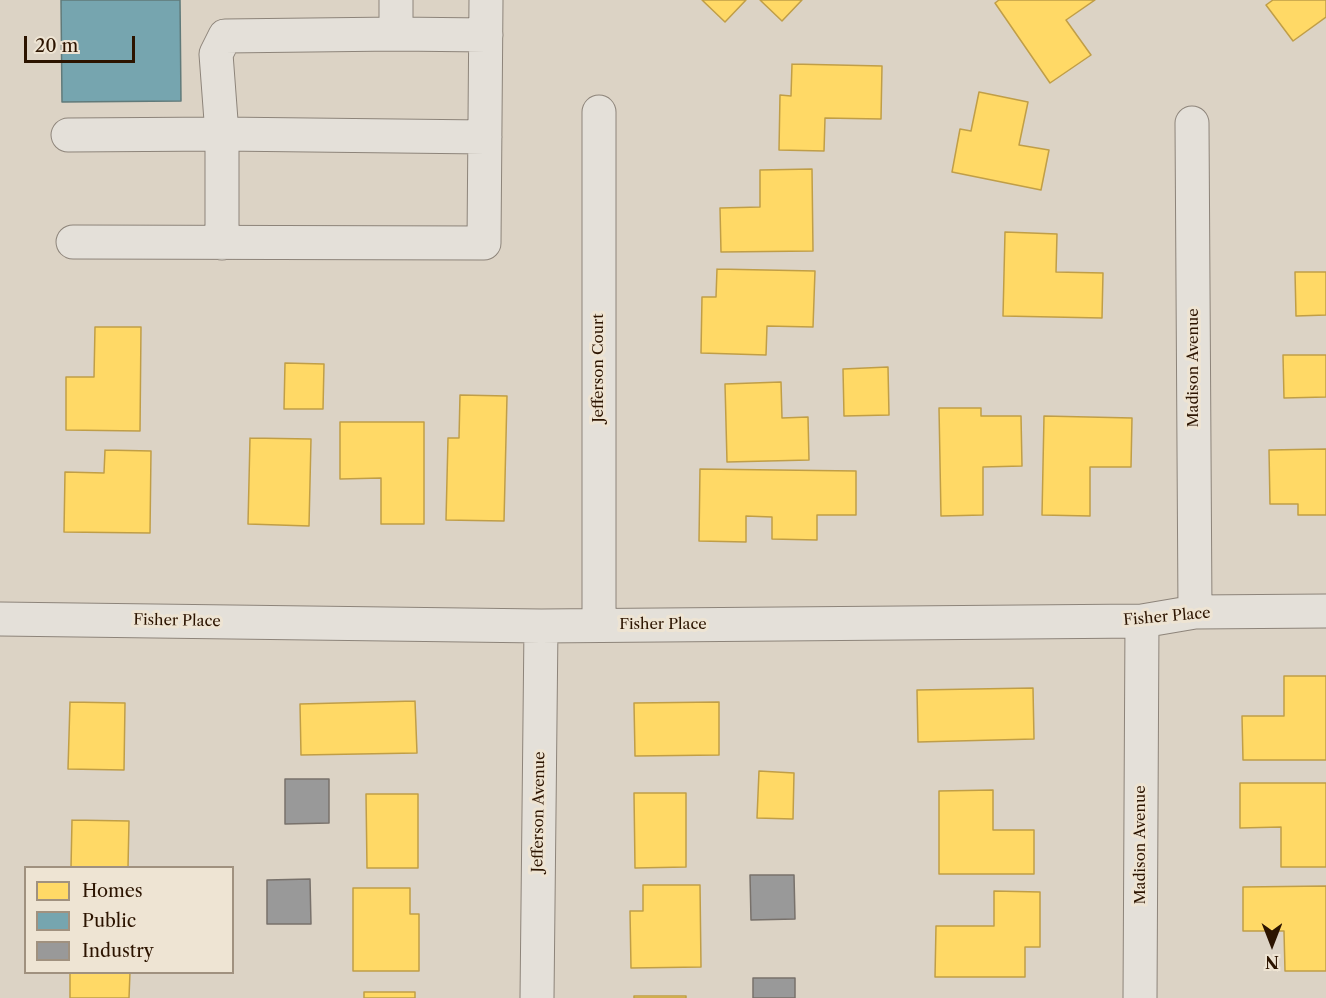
<!DOCTYPE html>
<style>
body{margin:0}
#map{position:relative;width:1326px;height:998px;overflow:hidden;background:#dcd3c5;font-family:"Libre Caslon Text",serif}
canvas{display:block}
.legend{position:absolute;left:24px;top:866px;width:210px;height:108px;box-sizing:border-box;background:#eee4d3;border:2px solid #a0917f;margin:0;padding:8px 10px;list-style:none;font-size:18px;color:#2c1400}
.legend li{display:flex;align-items:center;gap:12px;height:30px}
.legend b{width:30px;border:2px solid #a0917f}
.north{position:absolute;left:1242px;top:914px;width:60px;height:60px;-webkit-text-stroke:4px #eee4d3;paint-order:stroke;rotate:180deg;font-size:16px;font-weight:700;line-height:24px;text-align:center;color:#2c1400}
.north::after{content:'';display:block;margin:auto;width:21px;height:27px;background:#2c1400;clip-path:polygon(50% 0,100% 100%,50% 72%,0 100%)}
.scale{position:absolute;left:24px;top:36px;width:111px;height:27px;box-sizing:border-box;border:3px solid #2c1400;border-top:0;padding-left:8px;font-size:18px;line-height:21px;white-space:nowrap;color:#2c1400;-webkit-text-stroke:4px #eee4d3;paint-order:stroke}
</style>
<div id="map">
<canvas width="1326" height="998"></canvas>
<ul class="legend">
<li><b style="height:16px;background:#ffd966"></b>Homes</li>
<li><b style="height:16px;background:#76a5af"></b>Public</li>
<li><b style="height:16px;background:#999"></b>Industry</li>
</ul>
<div class="north">N</div>
<div class="scale">20 m</div>
</div>
<script>
const ctx = document.querySelector('canvas').getContext('2d');
ctx.lineJoin = 'round';
function fill(path, color) {
  ctx.fillStyle = color;
  ctx.fill(path, 'evenodd');
}
function shape(rows) {
  const path = new Path2D();
  for (const r of rows) {
    path.moveTo(r[0], r[1]);
    for (let i = 2; i < r.length; i += 2) path.lineTo(r[i], r[i + 1]);
  }
  return path;
}
function trace(path, color, width, dash) {
  ctx.strokeStyle = color;
  ctx.lineWidth = width;
  ctx.lineCap = dash ? 'butt' : 'round';
  ctx.setLineDash(dash || []);
  ctx.stroke(path);
}
function write(font, color, halo, rows, align = 'center') {
  ctx.font = font + ' "Libre Caslon Text",serif';
  ctx.lineWidth = 6;
  ctx.setLineDash([]);
  ctx.textBaseline = 'middle';
  ctx.strokeStyle = halo;
  ctx.fillStyle = color;
  for (const [text, x, y, turn = 0] of rows) {
    ctx.save();
    ctx.translate(x, y);
    ctx.rotate((+turn || 0) * Math.PI / 180);
    ctx.textAlign = isNaN(turn) ? turn : align;
    if (halo) ctx.strokeText(text, 0, 0);
    ctx.fillText(text, 0, 0);
    ctx.restore();
  }
}
const homes = shape([
 [702,0,746,0,725,22,702,0],
 [760,0,802,0,782,21,760,0],
 [999,0,1095,0,1066,20,1091,55,1050,83,995,3,999,0],
 [1273,0,1326,0,1326,17,1293,41,1266,5,1273,0],
 [792,64,882,66,881,119,825,118,824,151,779,150,780,95,791,96,792,64],
 [979,92,1028,102,1019,145,1049,150,1041,190,952,172,960,129,971,131,979,92],
 [812,169,813,251,721,252,720,208,760,207,760,170,812,169],
 [1005,232,1057,234,1056,272,1103,273,1102,318,1003,316,1005,232],
 [717,269,815,271,813,327,767,326,766,355,701,353,702,297,716,297,717,269],
 [1295,272,1326,272,1326,315,1296,316,1295,272],
 [95,327,141,327,140,431,66,430,66,377,94,377,95,327],
 [1283,355,1326,355,1326,397,1284,398,1283,355],
 [285,363,324,364,323,409,284,409,285,363],
 [888,367,889,415,844,416,843,369,888,367],
 [781,382,782,418,808,417,809,460,727,462,725,384,781,382],
 [460,395,507,396,504,521,446,520,448,438,459,438,460,395],
 [939,408,981,408,981,416,1021,416,1022,466,983,467,983,515,941,516,939,408],
 [1044,416,1132,418,1131,467,1090,467,1090,516,1042,515,1044,416],
 [340,422,424,422,424,524,381,524,381,478,340,479,340,422],
 [250,438,311,439,309,526,248,524,250,438],
 [1326,449,1326,515,1298,515,1298,504,1270,504,1269,450,1326,449],
 [105,450,151,451,150,533,64,532,65,472,104,473,105,450],
 [700,469,856,471,856,515,817,515,817,540,772,539,772,517,746,516,746,542,699,541,700,469],
 [1284,676,1326,676,1326,760,1243,760,1242,716,1284,716,1284,676],
 [1033,688,1034,739,918,742,917,690,1033,688],
 [415,701,417,753,301,755,300,704,415,701],
 [70,702,125,703,124,770,68,769,70,702],
 [719,702,719,755,635,756,634,703,719,702],
 [759,771,794,773,793,819,757,818,759,771],
 [1240,783,1326,783,1326,867,1281,867,1281,827,1240,828,1240,783],
 [993,790,993,830,1034,830,1034,874,939,874,939,791,993,790],
 [634,793,686,793,686,867,635,868,634,793],
 [366,794,418,794,418,868,367,868,366,794],
 [72,820,129,821,128,868,71,868,72,820],
 [643,885,700,885,701,967,631,968,630,911,643,911,643,885],
 [1326,886,1326,971,1285,971,1284,931,1243,931,1243,887,1326,886],
 [353,888,410,888,410,914,419,914,419,971,353,971,353,888],
 [994,891,1040,892,1040,947,1025,947,1025,977,935,977,936,926,994,926,994,891],
 [70,972,130,972,129,998,70,998,70,972],
 [364,992,415,992,415,998,364,998,364,992],
 [634,996,686,996,686,998,634,998,634,996]
]);
const public = shape([
 [61,0,180,0,181,101,62,102,61,0]
]);
const industry = shape([
 [285,779,329,779,329,823,285,824,285,779],
 [750,875,794,875,795,919,751,920,750,875],
 [310,879,311,924,267,924,267,880,310,879],
 [753,978,795,978,795,998,753,998,753,978]
]);
const minor = shape([
 [396,34,486,35],
 [1192,123,1195,612],
 [68,135,222,134,485,137],
 [73,242,484,243,486,0],
 [222,243,222,134,216,54,225,36,396,34,396,0],
 [0,619,541,626,1142,621,1195,612,1326,611],
 [599,625,599,112],
 [537,998,541,626],
 [1140,998,1142,621]
]);
const streetNames = [
 ["Jefferson Court",599,368,-90],
 ["Madison Avenue",1194,368,-90],
 ["Fisher Place",1167,617,-5],
 ["Fisher Place",177,621,1],
 ["Fisher Place",663,625],
 ["Jefferson Avenue",539,812,-89],
 ["Madison Avenue",1141,845,-90]
];
fill(homes, '#ffd966');
trace(homes, '#c09e47', 1.5);
fill(public, '#76a5af');
trace(public, '#607a7a', 1.5);
fill(industry, '#999');
trace(industry, '#78716b', 1.5);
trace(minor, '#8d847a', 35);
trace(minor, '#e4e0d9', 33);
write('15px', '#2c1400', '#eee4d3', streetNames);
</script>
